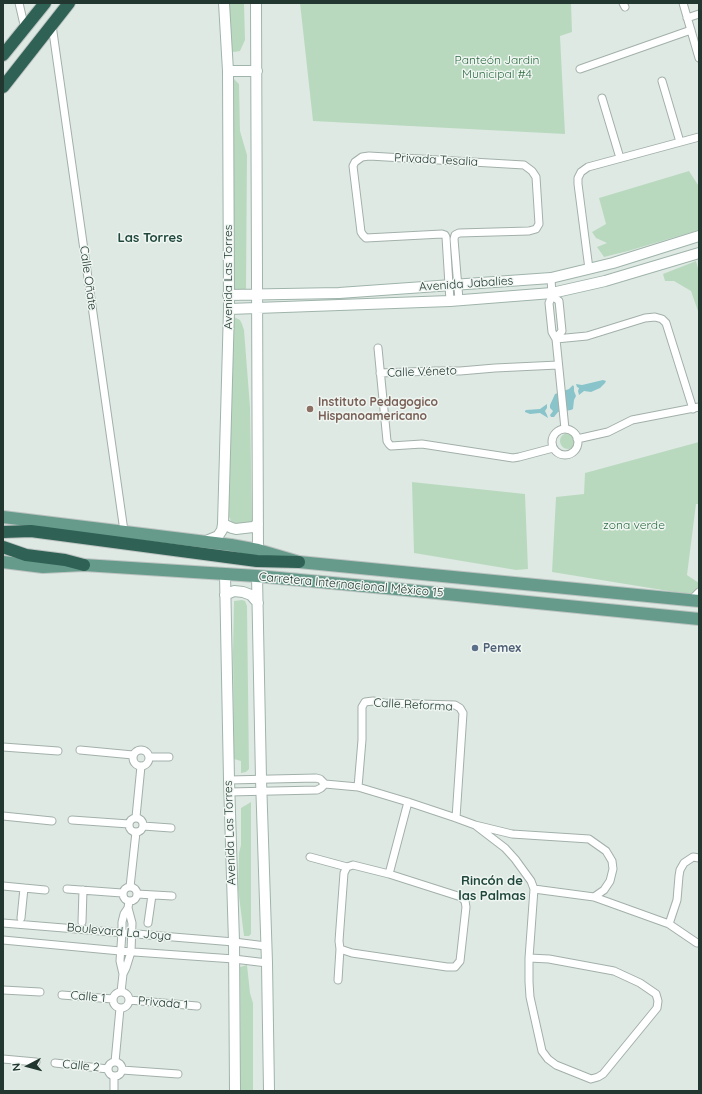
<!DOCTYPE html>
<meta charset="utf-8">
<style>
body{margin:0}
#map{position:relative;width:702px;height:1094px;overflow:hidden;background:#dfe9e4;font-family:Quicksand,sans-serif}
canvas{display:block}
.frame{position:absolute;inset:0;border:4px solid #213730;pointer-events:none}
.north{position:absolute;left:8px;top:1046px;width:40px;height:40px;-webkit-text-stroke:3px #eff6f2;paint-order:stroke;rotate:264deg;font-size:11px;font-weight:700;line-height:16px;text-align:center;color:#213730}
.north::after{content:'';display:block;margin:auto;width:14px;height:18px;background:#213730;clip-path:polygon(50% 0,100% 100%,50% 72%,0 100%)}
</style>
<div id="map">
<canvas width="702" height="1094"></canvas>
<div class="frame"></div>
<div class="north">N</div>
</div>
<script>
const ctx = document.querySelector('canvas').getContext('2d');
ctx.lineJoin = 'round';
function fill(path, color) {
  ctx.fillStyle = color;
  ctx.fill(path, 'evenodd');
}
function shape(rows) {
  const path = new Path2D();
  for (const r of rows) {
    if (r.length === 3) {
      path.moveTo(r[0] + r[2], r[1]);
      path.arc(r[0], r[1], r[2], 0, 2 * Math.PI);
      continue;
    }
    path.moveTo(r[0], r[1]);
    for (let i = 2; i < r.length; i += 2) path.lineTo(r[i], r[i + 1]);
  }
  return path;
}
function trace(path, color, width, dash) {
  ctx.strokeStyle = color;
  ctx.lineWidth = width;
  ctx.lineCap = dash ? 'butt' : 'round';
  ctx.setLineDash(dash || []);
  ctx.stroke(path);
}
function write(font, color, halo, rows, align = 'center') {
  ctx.font = font + ' Quicksand,sans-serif';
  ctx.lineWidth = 3;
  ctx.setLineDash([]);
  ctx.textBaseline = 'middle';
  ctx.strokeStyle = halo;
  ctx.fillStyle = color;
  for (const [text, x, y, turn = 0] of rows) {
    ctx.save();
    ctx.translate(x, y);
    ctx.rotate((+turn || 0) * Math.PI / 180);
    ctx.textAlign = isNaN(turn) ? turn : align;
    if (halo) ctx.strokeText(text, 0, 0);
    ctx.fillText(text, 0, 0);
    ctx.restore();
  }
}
const green = shape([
 [230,3,244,3,245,40,240,51,234,52,230,51],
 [300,3,571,3,572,32,560,36,565,134,313,121],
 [228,78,234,79,239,84,240,131,247,155,246,291,235,292,232,264],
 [689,171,698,185,699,188,699,230,628,251,604,257,597,247,607,243,596,238,592,232,606,224,599,198],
 [696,261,699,272,699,314,691,291,674,281,665,281,663,274],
 [234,317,240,320,242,324,244,330,250,407,252,521,246,524,236,524,231,521,224,505,230,318],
 [568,441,8],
 [699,442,699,504,696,504,687,575,699,583,699,596,552,572,556,497,584,494,585,473],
 [412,482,525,494,528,569,516,570,414,553],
 [242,600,245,601,247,606,249,769,246,772,241,773,241,761,234,759,233,652,234,601],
 [251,802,251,934,249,936,244,936,238,888,239,853,241,845,241,808],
 [247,965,250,993,253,1003,253,1091,241,1091,240,967]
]);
const water = shape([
 [603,380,606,381,605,383,600,388,591,392,584,391,579,395,578,391,579,388,577,387,576,384,582,385],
 [573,385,574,387,574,391,576,396,574,400,573,409,571,410,558,412,554,417,551,417,550,415,553,411,550,408,550,405,555,394,569,389],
 [547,404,547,408,545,411,547,415,548,418,540,413,530,414,525,412,525,411,526,410,540,409]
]);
const street = shape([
 [19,3,25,29],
 [623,3,625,7],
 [683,3,699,58],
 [687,18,699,14],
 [52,25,124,531],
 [580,69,691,30],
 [662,81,680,142],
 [602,98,620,158],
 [589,269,578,184,578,178,581,172,588,167,699,137],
 [551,278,552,296,549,303,552,332,556,339,565,429],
 [552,296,559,301,562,331,556,338],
 [450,301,446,237,445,235,442,234,366,238,363,235,361,232,353,166,355,162,362,157,369,156,524,165,532,171,536,177,539,224,536,229,529,231,459,233,455,235,454,239,459,300],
 [556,339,587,336,645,318,655,317,662,319,666,323,693,409],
 [378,348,387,441,389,444,391,446,422,444,513,458,519,457,553,448],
 [380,373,435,371,460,371,495,368,558,365],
 [565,442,13],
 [577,439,608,432,632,420,699,407],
 [691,600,699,592],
 [3,747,58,751],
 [80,750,133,755],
 [141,758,8],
 [149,757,169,757],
 [229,780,316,778,320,779,325,784,358,787,408,802,456,818,475,825,512,834,589,839,606,851,612,861,613,869,610,881,604,890,594,897],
 [358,787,362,740,362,707,365,702,373,701,384,703,455,705,460,708,463,713,456,818],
 [229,792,317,790,321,788,325,784],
 [3,816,52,821],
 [136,817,141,766],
 [136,825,7],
 [72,820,129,824],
 [475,825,505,848,515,859,531,881,534,889,529,958,529,982,530,997,542,1051,548,1059,556,1065,591,1079,598,1077,603,1074,657,1008,658,1001,656,994,640,983,614,971,549,959,529,958],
 [143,826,171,828],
 [310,857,347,867,353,865,389,874,461,897,465,901,466,907,460,961,455,967,447,967,352,953,340,949],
 [389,874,408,802],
 [3,886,45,890],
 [130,894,7],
 [130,887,136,832],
 [67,889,122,893],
 [534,889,594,897,669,924,697,943,699,943],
 [137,894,172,896],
 [21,918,24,888],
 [82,922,83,890],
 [3,923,234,942,266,946],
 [148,923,152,895],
 [669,924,677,900,679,876,680,870,684,863,693,857,699,858],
 [3,940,120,951,234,959,267,963],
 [123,974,126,968,131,952,132,923,128,908,129,901],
 [338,980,340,949,339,941,344,873,347,867],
 [3,990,40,992],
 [121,992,123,974,120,961,122,932,122,922,124,914,128,908],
 [121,1000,8],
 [62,995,113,999],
 [129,1000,197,1006],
 [3,1059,36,1062],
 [115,1069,7],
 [115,1062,120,1008],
 [55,1063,108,1069],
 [122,1070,178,1074],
 [114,1091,114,1077]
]);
const secondary = shape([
 [256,3,258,550],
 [228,71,257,71],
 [228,295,339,293,551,278,613,263,699,236],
 [229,309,450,301,552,293,605,281,699,253],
 [223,524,232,528,236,529,253,527,258,524],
 [206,541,218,536,222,530,223,524,229,309,228,71,224,3],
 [225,574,229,780,234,942,235,1091],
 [257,576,261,779,267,963,269,1091],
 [225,595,234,591,243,592,251,595,258,603]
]);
const primary = shape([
 [3,517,231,545,258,550,299,562,699,601],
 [3,562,43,567,84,565,257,576,386,588,699,619]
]);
const highway = shape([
 [3,55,45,3],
 [3,87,69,3],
 [3,532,31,531,257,561,299,562],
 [3,547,26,555,65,560,84,565]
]);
const markers = [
 [310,409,4,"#8d6e63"],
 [475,648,4,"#5c6f8a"]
];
const parkNames = [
 ["Panteón Jardin",497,60],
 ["Municipal #4",497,74],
 ["zona verde",634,525]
];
const streetNames = [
 ["Privada Tesalia",436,160,3],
 ["Avenida Las Torres",228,277,-90],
 ["Calle Oñate",88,278,82],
 ["Avenida Jabalíes",466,284,-4],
 ["Calle Véneto",422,372,-2],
 ["Carretera Internacional México 15",351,585,5],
 ["Calle Reforma",413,705,3],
 ["Avenida Las Torres",230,833,-92],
 ["Boulevard La Joya",119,932,5],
 ["Calle 1",88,997,5],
 ["Privada 1",163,1003,5],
 ["Calle 2",81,1066,6]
];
const educationNames = [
 ["Instituto Pedagogico",318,402],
 ["Hispanoamericano",318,416]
];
const serviceNames = [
 ["Pemex",483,648]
];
const neighbourhoodNames = [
 ["Las Torres",150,238],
 ["Rincón de",492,881],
 ["las Palmas",492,896]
];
fill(green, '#b9d9bf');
fill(water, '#8ac4cb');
trace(street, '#a2b0aa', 9);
trace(secondary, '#9fb4ab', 12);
trace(primary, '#bcc3c1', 14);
trace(highway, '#bcc3c1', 14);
trace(street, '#fff', 7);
trace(secondary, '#fff', 10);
trace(primary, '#669b8b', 12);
trace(highway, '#2f6154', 12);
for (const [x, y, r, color] of markers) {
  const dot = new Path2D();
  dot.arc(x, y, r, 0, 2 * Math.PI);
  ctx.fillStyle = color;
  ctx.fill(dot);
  trace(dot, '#eff6f2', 1.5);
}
write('12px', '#2f6b42', '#eff6f2', parkNames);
write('12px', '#213730', '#eff6f2', streetNames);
write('bold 12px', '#785e54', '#eff6f2', educationNames, 'left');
write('bold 12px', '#4e5e75', '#eff6f2', serviceNames, 'left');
write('bold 13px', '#1f473b', '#eff6f2', neighbourhoodNames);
</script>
